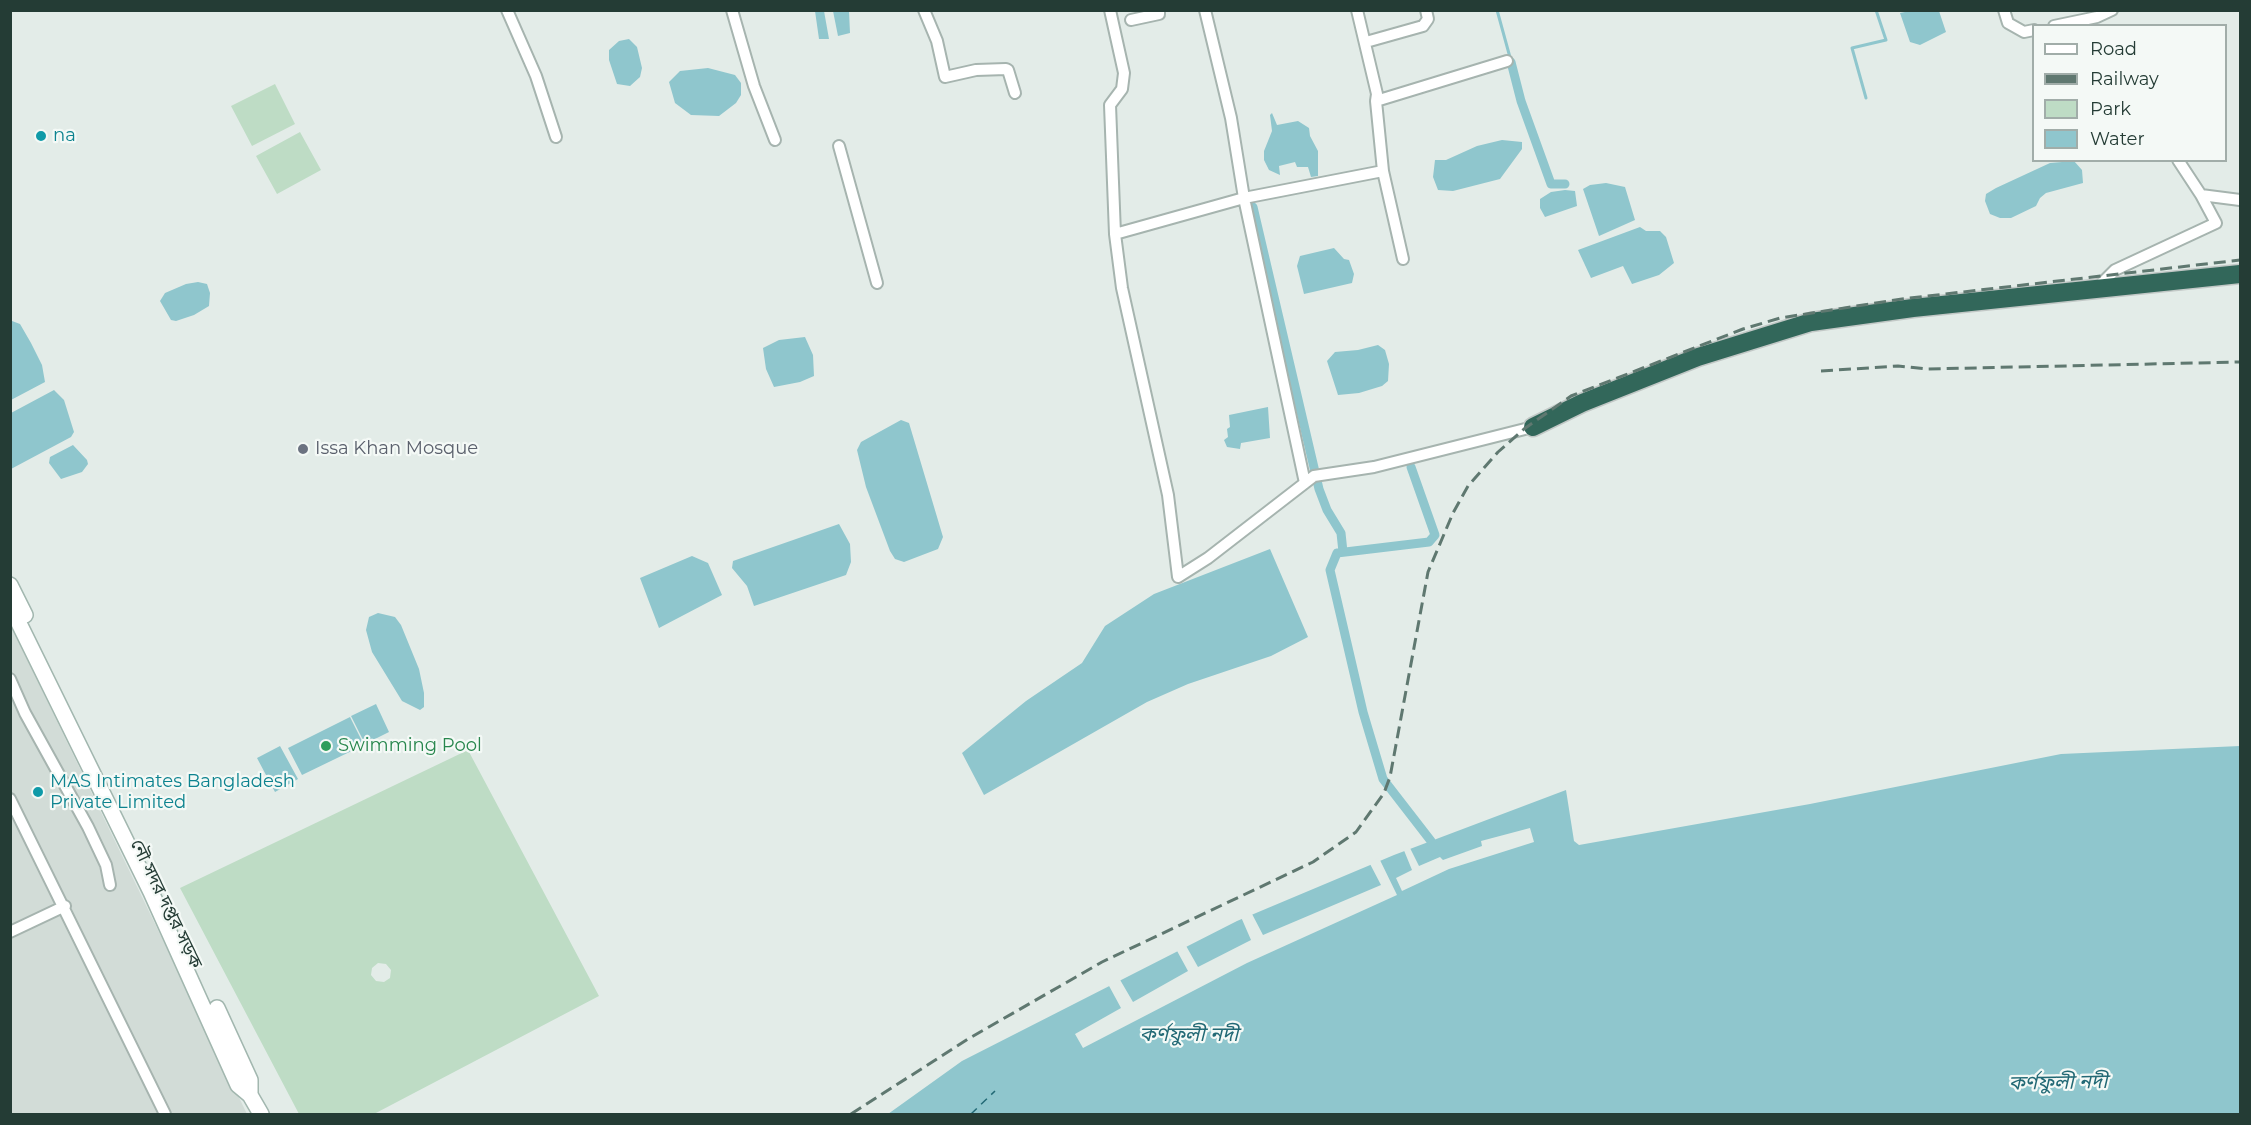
<!DOCTYPE html>
<meta charset="utf-8">
<style>
body{margin:0}
#map{position:relative;width:2251px;height:1125px;overflow:hidden;background:#e3ece8;font-family:Montserrat,sans-serif}
canvas{display:block}
.frame{position:absolute;inset:0;border:12px solid #243c35;pointer-events:none}
.legend{position:absolute;left:2032px;top:24px;width:195px;height:138px;box-sizing:border-box;background:#f4f9f6;border:2px solid #a1ada9;margin:0;padding:8px 10px;list-style:none;font-size:18px;color:#243c35}
.legend li{display:flex;align-items:center;gap:12px;height:30px}
.legend b{width:30px;border:2px solid #a1ada9}
</style>
<div id="map">
<canvas width="2251" height="1125"></canvas>
<div class="frame"></div>
<ul class="legend">
<li><b style="height:8px;background:#fff"></b>Road</li>
<li><b style="height:8px;background:#5f7870"></b>Railway</li>
<li><b style="height:16px;background:#bedcc5"></b>Park</li>
<li><b style="height:16px;background:#8fc6cd"></b>Water</li>
</ul>
</div>
<script>
const ctx = document.querySelector('canvas').getContext('2d');
ctx.lineJoin = 'round';
function fill(path, color) {
  ctx.fillStyle = color;
  ctx.fill(path, 'evenodd');
}
function shape(rows) {
  const path = new Path2D();
  for (const r of rows) {
    path.moveTo(r[0], r[1]);
    for (let i = 2; i < r.length; i += 2) path.lineTo(r[i], r[i + 1]);
  }
  return path;
}
function trace(path, color, width, dash) {
  ctx.strokeStyle = color;
  ctx.lineWidth = width;
  ctx.lineCap = dash ? 'butt' : 'round';
  ctx.setLineDash(dash || []);
  ctx.stroke(path);
}
function write(font, color, halo, rows, align = 'center') {
  ctx.font = font + ' Montserrat,"Noto Sans Bengali",sans-serif';
  ctx.lineWidth = 4.5;
  ctx.setLineDash([]);
  ctx.textBaseline = 'middle';
  ctx.strokeStyle = halo;
  ctx.fillStyle = color;
  for (const [text, x, y, turn = 0] of rows) {
    ctx.save();
    ctx.translate(x, y);
    ctx.rotate((+turn || 0) * Math.PI / 180);
    ctx.textAlign = isNaN(turn) ? turn : align;
    if (halo) ctx.strokeText(text, 0, 0);
    ctx.fillText(text, 0, 0);
    ctx.restore();
  }
}
const built = shape([
 [11,626,247,1114,11,1114]
]);
const green = shape([
 [275,84,295,124,252,146,231,106],
 [300,132,321,170,277,194,256,156],
 [468,750,599,996,374,1114,299,1114,180,888],
 [378,963,386,964,391,970,390,978,384,982,376,981,371,975,372,968]
]);
const water = shape([
 [815,11,824,11,829,39,819,39],
 [833,11,849,11,850,33,838,36],
 [1910,11,1939,11,1946,32,1920,45,1910,42,1900,13],
 [629,39,637,47,642,68,640,77,630,86,617,84,609,60,609,50,619,41],
 [708,68,735,75,741,83,741,95,736,103,719,116,691,115,675,103,669,82,680,71],
 [1272,113,1277,125,1298,121,1309,128,1310,136,1318,151,1318,176,1311,177,1308,167,1297,167,1295,162,1279,166,1280,175,1269,170,1264,160,1264,151,1272,131,1270,115],
 [1502,140,1522,142,1522,149,1500,179,1453,191,1438,190,1433,177,1435,160,1446,160,1477,146],
 [2074,161,2082,170,2083,183,2046,193,2040,198,2036,206,2011,218,2000,218,1990,214,1985,201,1986,194,1996,188,2050,163],
 [1606,183,1625,187,1635,220,1599,236,1583,189,1590,185],
 [1565,190,1575,191,1577,206,1545,217,1540,208,1540,199,1551,192],
 [1640,227,1646,231,1660,231,1666,237,1674,263,1659,275,1632,284,1623,266,1591,278,1578,250],
 [1334,248,1344,259,1349,260,1354,274,1352,283,1304,294,1297,266,1300,256],
 [198,282,207,284,210,293,209,306,194,315,176,321,171,320,160,301,165,293,186,284],
 [12,321,20,324,31,343,42,365,45,382,11,400],
 [805,337,813,355,814,376,800,382,774,387,766,369,763,348,779,340],
 [1378,345,1385,350,1389,364,1388,381,1382,386,1359,393,1338,395,1327,361,1335,352,1358,350],
 [54,390,64,400,74,432,71,437,11,469,11,413],
 [1268,407,1270,438,1241,443,1240,449,1227,447,1224,440,1228,437,1227,429,1230,427,1229,415],
 [901,420,909,423,943,537,938,549,904,562,895,559,890,551,866,487,857,450,861,442],
 [73,445,87,460,88,464,82,472,61,479,49,463,50,457],
 [839,524,850,544,851,562,846,575,754,606,747,586,732,568,733,561],
 [1270,549,1308,637,1271,656,1188,684,1147,702,984,795,962,753,1026,701,1082,663,1105,626,1154,594],
 [692,556,708,563,722,595,659,628,640,578],
 [378,613,395,617,401,625,419,669,424,693,424,707,420,710,402,701,372,652,366,630,369,617],
 [376,704,389,732,365,744,351,716],
 [350,717,364,745,302,775,288,748],
 [280,746,298,779,275,792,257,758],
 [2240,746,2240,1114,888,1114,962,1061,1237,921,1394,855,1566,790,1574,841,1579,845,1810,804,2061,754]
]);
const pier = shape([
 [1530,828,1534,842,1449,869,1402,891,1396,878,1412,870,1403,848,1409,846,1419,866,1440,857,1443,860,1482,846,1481,841],
 [1379,858,1397,895,1247,963,1083,1048,1075,1034,1121,1008,1108,984,1119,978,1133,1002,1188,971,1176,949,1185,944,1198,967,1251,940,1241,917,1243,915,1251,912,1263,935,1381,885,1369,862]
]);
const stream = shape([
 [1497,10,1511,61],
 [1866,98,1852,48,1886,40,1876,10]
]);
const canal = shape([
 [1511,62,1521,101,1551,184,1565,184],
 [1253,207,1319,489,1327,510,1341,533,1343,552],
 [1411,467,1435,535,1429,542,1337,553,1330,570,1363,712,1383,779,1431,841,1434,851]
]);
const ferry = shape([
 [971,1114,995,1091]
]);
const street = shape([
 [507,10,536,76,556,137],
 [732,10,754,86,775,140],
 [924,10,937,41,945,77,976,70,1006,69,1008,70,1015,93],
 [1110,10,1124,73,1122,89,1110,105,1115,234,1122,288,1168,495,1178,577,1208,558,1314,476,1374,467,1533,427],
 [1205,10,1231,118,1244,198,1305,483],
 [1357,10,1377,94,1376,101],
 [2004,10,2008,23,2024,32,2034,30],
 [1131,20,1159,14,1159,10],
 [2054,26,2097,17,2112,10],
 [1366,42,1423,26,1428,19,1426,10],
 [839,146,877,283],
 [2178,160,2201,195],
 [1115,234,1244,198,1383,171],
 [1403,259,1383,171,1376,101,1507,61],
 [2097,288,2115,270,2216,223,2201,195,2240,200],
 [10,679,25,713,88,827,106,865,110,885],
 [10,799,165,1114],
 [10,932,65,906]
]);
const secondary = shape([
 [10,585,25,615],
 [10,605,151,892,238,1085,250,1095,261,1114],
 [217,1008,250,1080,250,1095]
]);
const highway = shape([
 [1533,427,1582,403,1698,357,1811,322,1913,308,2240,274]
]);
const rail = shape([
 [1821,371,1898,366,1928,369,2240,362],
 [851,1114,968,1039,1102,962,1313,862,1356,832,1384,793,1390,777,1428,572,1453,513,1468,486,1498,452,1524,429,1571,396,1743,329,1780,318,1902,299,2240,260]
]);
const markers = [
 [41,136,6,"#0f9aa8"],
 [303,449,6,"#6b7280"],
 [326,746,6,"#2e9e5b"],
 [38,792,6,"#0f9aa8"]
];
const cultureNames = [
 ["na",53,136],
 ["MAS Intimates Bangladesh",50,782],
 ["Private Limited",50,803]
];
const worshipNames = [
 ["Issa Khan Mosque",315,449]
];
const leisureNames = [
 ["Swimming Pool",338,746]
];
const streetNames = [
 ["নৌ সদর দপ্তর সড়ক",166,904,64]
];
const waterNames = [
 ["কর্ণফুলী নদী",1189,1035],
 ["কর্ণফুলী নদী",2058,1083,-1]
];
fill(built, '#d2dcd7');
fill(green, '#bedcc5');
fill(water, '#8fc6cd');
fill(pier, '#e3ece8');
trace(stream, '#8fc6cd', 3);
trace(canal, '#8fc6cd', 9);
trace(ferry, '#226975', 1.5, [8, 6]);
trace(street, '#a6b4af', 14);
trace(secondary, '#a2b7af', 18);
trace(highway, '#c2c8c6', 21);
trace(street, '#fff', 10);
trace(secondary, '#fff', 15);
trace(highway, '#32675a', 18);
trace(rail, '#5f7870', 3, [12, 6]);
for (const [x, y, r, color] of markers) {
  const dot = new Path2D();
  dot.arc(x, y, r, 0, 2 * Math.PI);
  ctx.fillStyle = color;
  ctx.fill(dot);
  trace(dot, '#f4f9f6', 2);
}
write('18px', '#0d838f', '#f4f9f6', cultureNames, 'left');
write('18px', '#5b616d', '#f4f9f6', worshipNames, 'left');
write('18px', '#27864d', '#f4f9f6', leisureNames, 'left');
write('18px', '#243c35', '#f4f9f6', streetNames);
write('italic 20px', '#226975', '#f4f9f6', waterNames);
</script>
